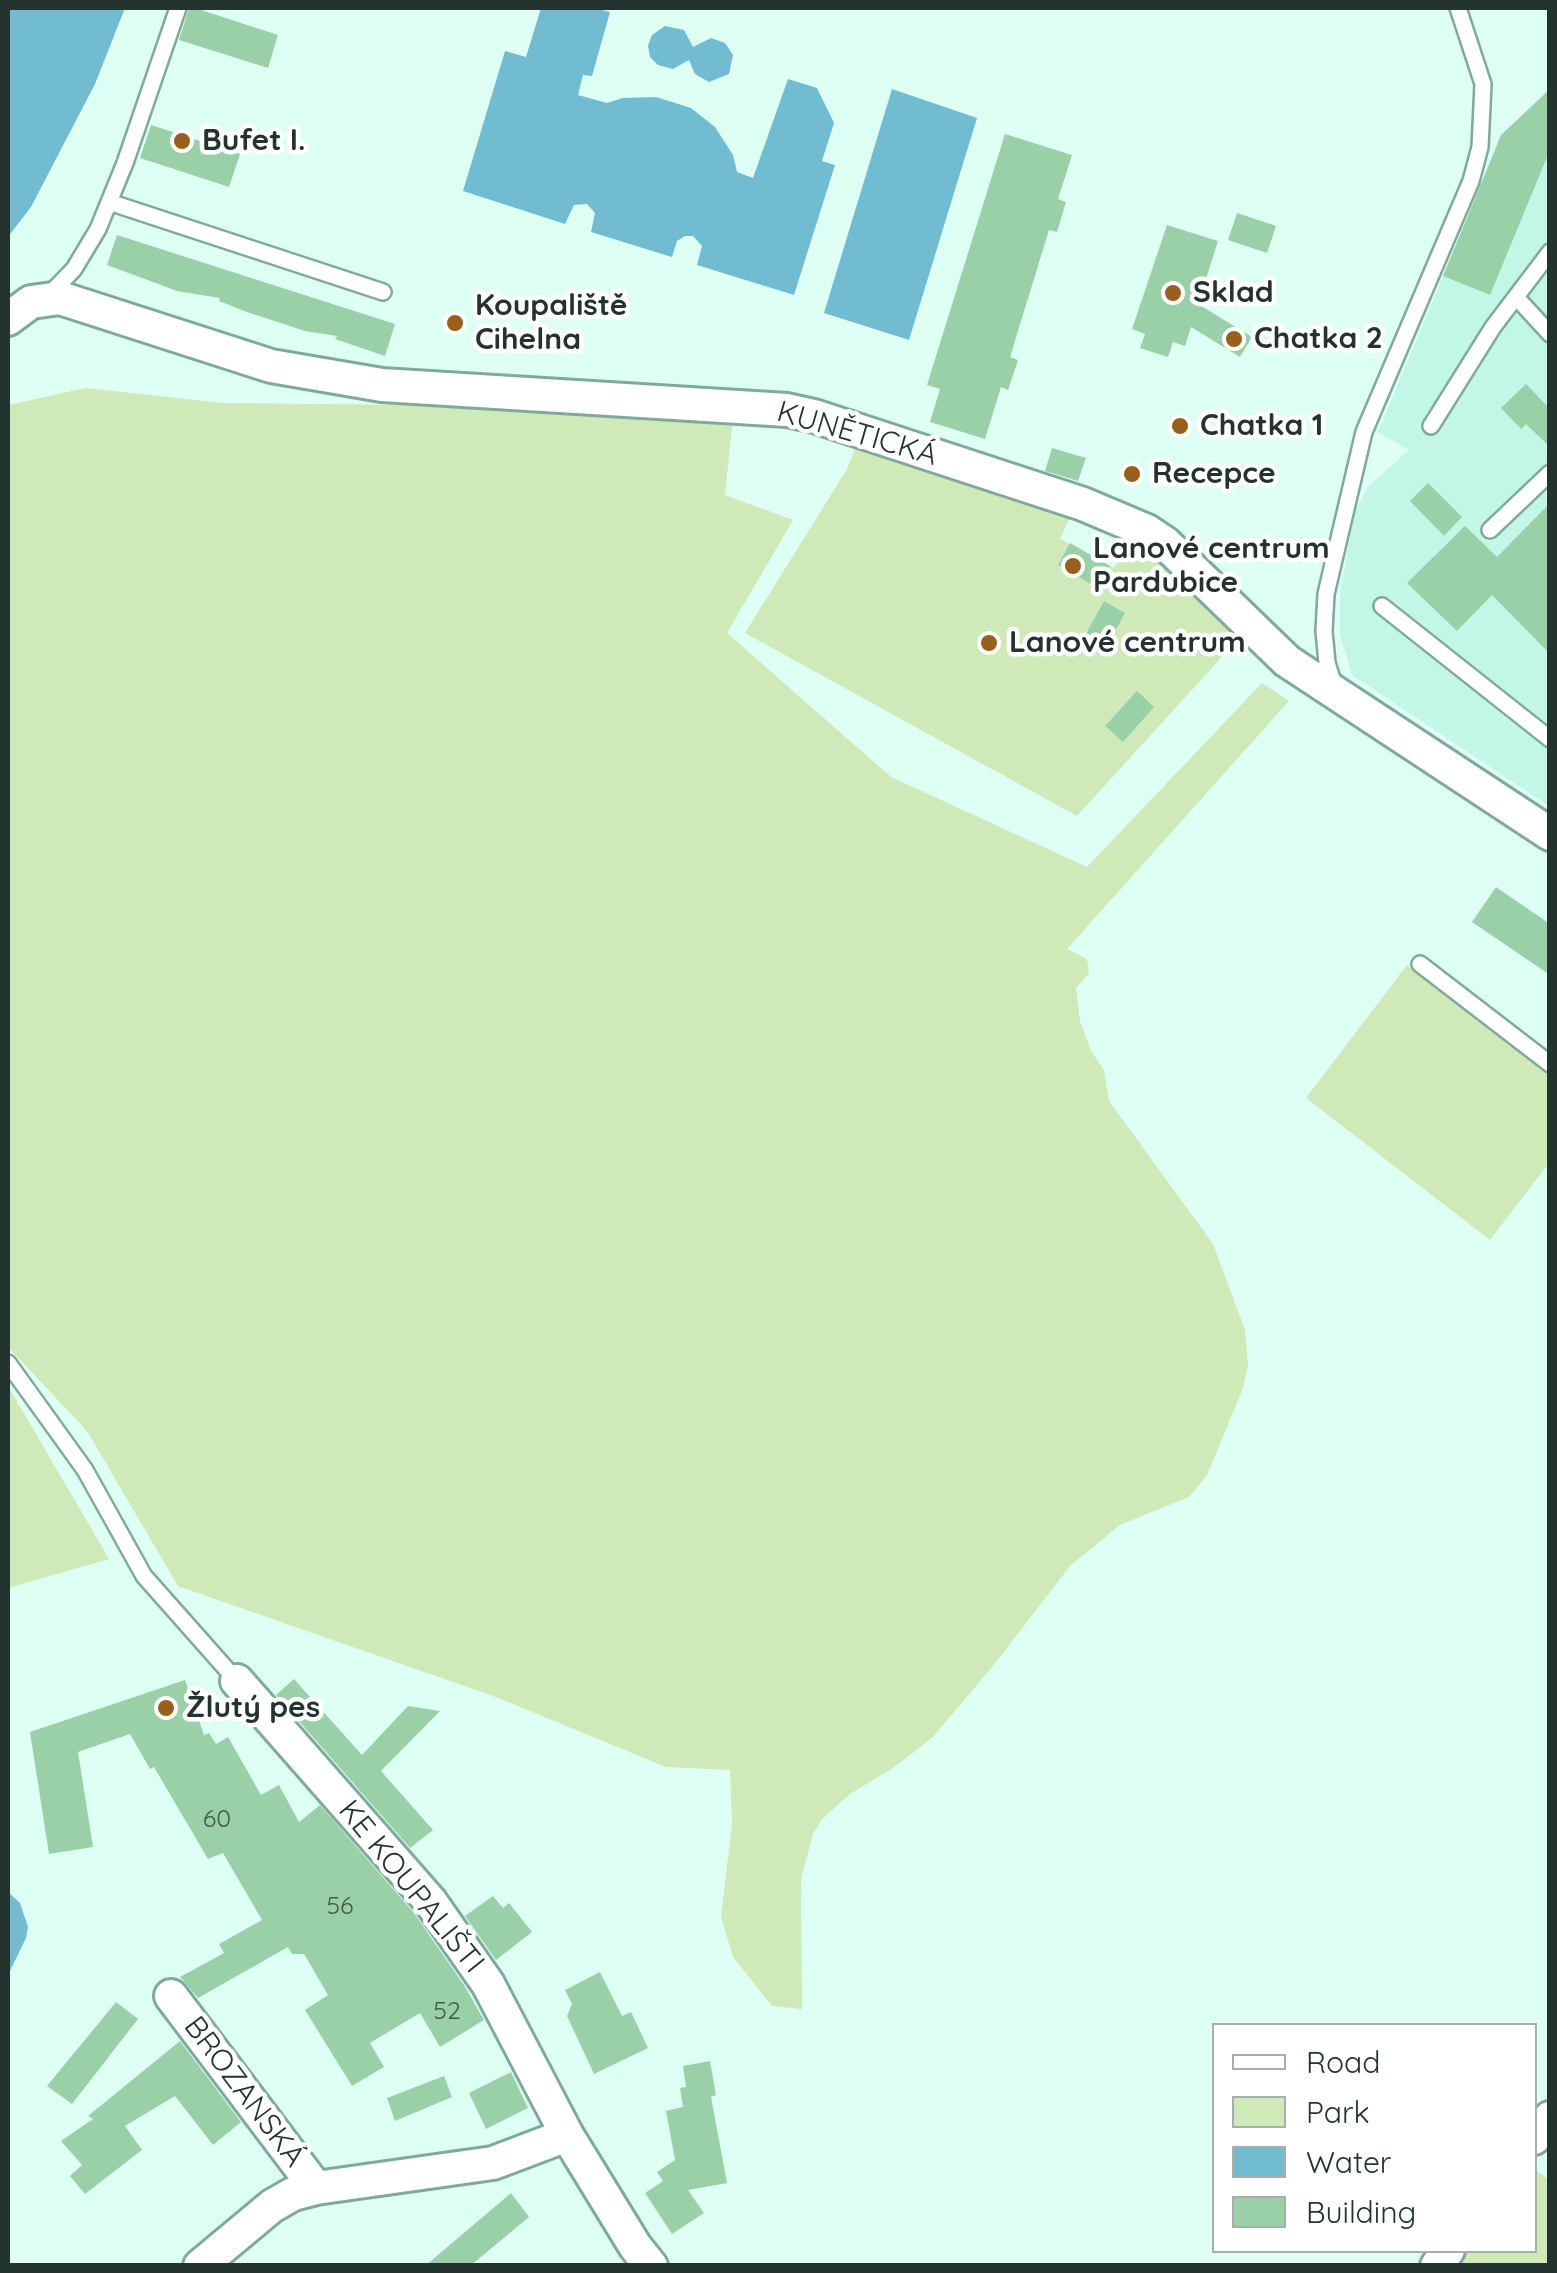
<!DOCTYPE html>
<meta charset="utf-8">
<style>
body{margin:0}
#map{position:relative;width:1557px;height:2273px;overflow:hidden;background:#ddfff4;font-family:Quicksand,sans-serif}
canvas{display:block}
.frame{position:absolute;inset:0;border:10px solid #23342f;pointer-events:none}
.legend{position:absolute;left:1212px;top:2023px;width:325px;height:230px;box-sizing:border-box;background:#fff;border:2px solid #a7aeac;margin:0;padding:12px 18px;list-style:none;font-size:30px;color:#23342f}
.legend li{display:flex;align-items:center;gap:20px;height:50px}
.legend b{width:50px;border:2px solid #a7aeac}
</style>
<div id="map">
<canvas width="1557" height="2273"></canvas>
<div class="frame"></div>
<ul class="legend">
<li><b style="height:12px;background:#fff"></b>Road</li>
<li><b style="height:28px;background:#cfe9b8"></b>Park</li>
<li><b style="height:28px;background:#72bcd1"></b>Water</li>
<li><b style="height:28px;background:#9ad0a8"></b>Building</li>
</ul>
</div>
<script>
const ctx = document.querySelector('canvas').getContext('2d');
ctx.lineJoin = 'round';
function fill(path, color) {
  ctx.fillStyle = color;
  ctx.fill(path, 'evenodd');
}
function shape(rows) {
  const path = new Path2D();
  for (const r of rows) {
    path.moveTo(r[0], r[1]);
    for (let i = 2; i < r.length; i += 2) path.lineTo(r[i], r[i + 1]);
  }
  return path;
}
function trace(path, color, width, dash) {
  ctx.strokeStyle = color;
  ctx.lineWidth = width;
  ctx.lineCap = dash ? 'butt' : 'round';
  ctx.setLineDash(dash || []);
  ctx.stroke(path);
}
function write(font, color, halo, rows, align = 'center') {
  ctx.font = font + ' Quicksand,sans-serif';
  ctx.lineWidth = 9;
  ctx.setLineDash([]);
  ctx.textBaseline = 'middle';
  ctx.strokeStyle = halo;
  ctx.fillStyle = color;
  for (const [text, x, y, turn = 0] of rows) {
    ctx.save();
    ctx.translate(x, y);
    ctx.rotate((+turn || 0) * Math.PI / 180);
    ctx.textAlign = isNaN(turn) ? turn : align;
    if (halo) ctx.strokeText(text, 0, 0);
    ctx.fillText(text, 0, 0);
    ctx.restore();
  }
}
const built = shape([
 [1549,89,1549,806,1352,675,1340,634,1340,593,1355,511,1368,487,1409,450,1378,432,1501,138]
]);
const green = shape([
 [86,388,223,403,407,405,733,417,725,495,793,520,727,633,891,777,1087,867,1262,683,1289,701,1067,949,1087,959,1089,973,1076,988,1080,1021,1091,1051,1104,1070,1109,1101,1213,1244,1245,1330,1248,1365,1243,1388,1207,1475,1189,1497,1120,1525,1070,1566,993,1666,932,1738,890,1770,850,1794,822,1819,813,1834,801,1879,802,2009,772,2006,733,1957,721,1917,732,1824,730,1770,666,1767,496,1697,178,1586,87,1431,8,1347,8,405],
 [859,440,1073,510,1060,539,1114,568,1127,546,1145,539,1240,637,1077,816,745,633,847,469],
 [1407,965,1549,1073,1549,1163,1490,1240,1306,1098],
 [8,1386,109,1559,8,1588],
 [1535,2169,1549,2180,1549,2265,1457,2266,1468,2251,1534,2250]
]);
const water = shape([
 [8,8,125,8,95,84,31,207,8,237],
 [541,8,594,8,610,12,592,76,583,75,578,95,607,103,623,98,656,97,691,108,715,127,733,155,737,172,753,178,788,79,817,88,834,123,822,161,835,165,794,295,697,265,702,246,693,236,685,236,677,241,672,257,591,232,595,213,587,204,574,205,565,224,463,191,505,51,526,57],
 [665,26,684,30,693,47,711,38,725,43,733,55,729,74,709,82,695,74,689,60,673,69,658,65,650,57,648,46,652,35],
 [892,89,977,118,909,340,824,313],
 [8,1892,20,1903,28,1927,26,1938,8,1975]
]);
const building = shape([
 [189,8,195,8,278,35,268,68,179,40],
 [1550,89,1550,150,1490,295,1443,276,1501,135],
 [151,125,240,154,229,187,140,158],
 [1005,134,1072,155,1058,199,1066,202,1057,232,1049,230,1010,357,1018,360,1008,390,1001,387,985,439,930,422,940,389,927,385],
 [1237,213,1276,226,1267,253,1228,240],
 [1167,225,1218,241,1198,304,1252,337,1240,357,1191,327,1185,346,1173,342,1168,357,1140,348,1145,334,1132,329],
 [117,235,395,324,385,356,335,339,337,336,305,331,247,312,219,301,220,298,177,291,107,265],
 [1526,384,1550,409,1550,447,1526,424,1521,429,1501,408],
 [1052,448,1086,458,1078,481,1045,471],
 [1428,483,1462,517,1444,536,1410,501],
 [1550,503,1550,654,1492,595,1457,631,1407,583,1465,526,1497,557],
 [1070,543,1110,566,1098,588,1058,565],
 [1104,601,1125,613,1103,653,1082,641],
 [1137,691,1154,707,1123,742,1105,726],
 [1496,887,1550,924,1550,975,1472,922],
 [294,1679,362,1755,408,1706,440,1711,381,1771,433,1830,410,1848,276,1695],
 [185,1680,204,1735,209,1733,216,1744,228,1737,261,1795,279,1785,299,1822,320,1805,414,1913,464,1985,484,2020,440,2047,420,2013,370,2043,384,2067,352,2086,305,2010,328,1995,304,1954,292,1954,288,1947,198,1998,180,1977,224,1953,219,1944,262,1920,223,1853,208,1859,154,1767,150,1769,130,1734,78,1752,93,1847,49,1854,30,1732],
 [493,1896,503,1908,509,1903,532,1932,496,1960,465,1916],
 [600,1972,622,2016,631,2012,648,2048,594,2074,567,2016,572,2004,565,1990],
 [116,2002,138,2019,72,2104,47,2086],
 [180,2041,241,2122,213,2145,175,2096,125,2126,142,2150,85,2194,70,2176,82,2165,61,2141,93,2119,88,2116],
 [710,2061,716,2095,711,2097,727,2183,688,2190,704,2213,672,2234,645,2193,663,2181,657,2172,675,2160,666,2111,683,2107,680,2088,686,2087,683,2066],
 [511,2072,528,2108,486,2129,469,2093],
 [444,2076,452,2097,395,2121,387,2098],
 [511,2193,529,2217,470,2266,425,2266]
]);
const service = shape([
 [109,202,383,292],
 [47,297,74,269,98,229,125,163,178,8],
 [1516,297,1550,334],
 [1431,426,1493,327,1550,252],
 [1490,530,1550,473],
 [1382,606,1550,739],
 [1335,688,1327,663,1324,631,1326,594,1364,432,1471,181,1480,147,1483,84,1458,8],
 [1420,964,1550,1064],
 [8,1363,85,1470,144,1576,237,1681]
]);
const minor = shape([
 [8,319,31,302,60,298,271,366,382,385,787,410,814,416,1083,504,1147,531,1165,543,1287,661,1550,834],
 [237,1681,430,1901,488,1984,567,2135,635,2246,651,2266],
 [171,1996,316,2188],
 [1534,2138,1550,2118],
 [200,2266,272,2206,293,2194,316,2188,493,2163,567,2135],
 [1437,2266,1448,2250]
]);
const markers = [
 [182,141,10,"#995f1d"],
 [1173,293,10,"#995f1d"],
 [455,323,10,"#995f1d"],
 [1234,339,10,"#995f1d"],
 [1180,426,10,"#995f1d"],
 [1132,474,10,"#995f1d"],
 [1073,566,10,"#995f1d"],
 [989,643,10,"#995f1d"],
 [166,1708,10,"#995f1d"]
];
const numberNames = [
 ["60",217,1819],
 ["56",340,1906],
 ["52",447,2011]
];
const poiNames = [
 ["Bufet I.",202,141],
 ["Sklad",1193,293],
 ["Koupaliště",475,306],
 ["Cihelna",475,340],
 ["Chatka 2",1254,339],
 ["Chatka 1",1200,426],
 ["Recepce",1152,474],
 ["Lanové centrum",1093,549],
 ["Pardubice",1093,583],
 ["Lanové centrum",1009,643],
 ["Žlutý pes",186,1708]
];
const streetNames = [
 ["KUNĚTICKÁ",857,434,16],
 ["KE KOUPALIŠTI",411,1887,51],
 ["BROZANSKÁ",244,2092,53]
];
fill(built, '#c2f6e6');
fill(green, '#cfe9b8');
fill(water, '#72bcd1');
fill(building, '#9ad0a8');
trace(service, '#80a99d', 20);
trace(minor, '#80a99d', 38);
trace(service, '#fff', 15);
trace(minor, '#fff', 32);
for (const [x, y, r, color] of markers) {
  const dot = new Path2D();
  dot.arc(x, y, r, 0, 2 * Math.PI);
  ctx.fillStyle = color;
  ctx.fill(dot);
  trace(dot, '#fff', 4);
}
write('25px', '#415b4d', null, numberNames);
write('bold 30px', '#23342f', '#fff', poiNames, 'left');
write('30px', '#23342f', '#fff', streetNames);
</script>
